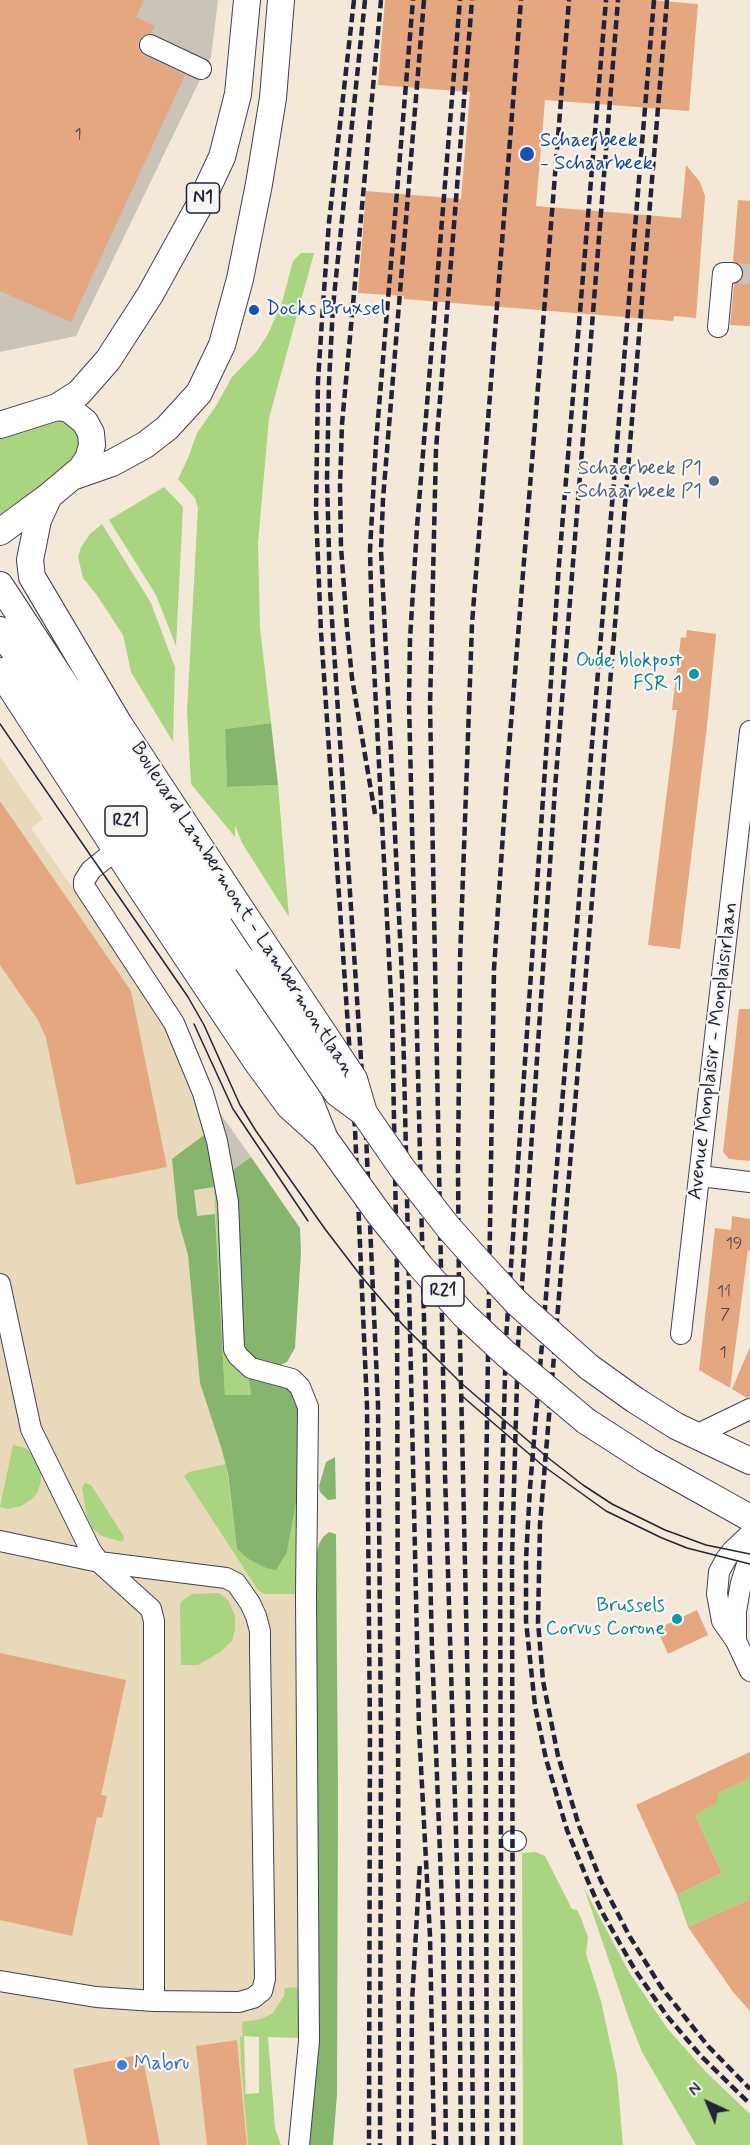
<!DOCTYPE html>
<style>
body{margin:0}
#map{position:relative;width:750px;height:2145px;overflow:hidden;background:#f4e9d9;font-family:Mynerve,sans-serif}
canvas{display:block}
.north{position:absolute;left:678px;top:2073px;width:60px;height:60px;-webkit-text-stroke:4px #f6f6f2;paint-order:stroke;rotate:316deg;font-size:16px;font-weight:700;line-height:24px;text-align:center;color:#22223b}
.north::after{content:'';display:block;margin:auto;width:21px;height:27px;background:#22223b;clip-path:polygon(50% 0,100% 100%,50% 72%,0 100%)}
</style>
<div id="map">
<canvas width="750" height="2145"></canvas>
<div class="north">N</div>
</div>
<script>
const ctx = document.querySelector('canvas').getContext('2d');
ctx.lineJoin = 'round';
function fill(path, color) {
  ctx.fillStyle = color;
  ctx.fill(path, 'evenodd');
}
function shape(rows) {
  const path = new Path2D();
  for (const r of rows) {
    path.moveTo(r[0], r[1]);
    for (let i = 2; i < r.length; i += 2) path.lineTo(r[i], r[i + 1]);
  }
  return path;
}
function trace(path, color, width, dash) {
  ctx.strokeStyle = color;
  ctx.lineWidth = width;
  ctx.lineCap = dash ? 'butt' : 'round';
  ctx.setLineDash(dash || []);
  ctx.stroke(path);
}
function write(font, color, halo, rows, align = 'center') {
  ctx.font = font + ' Mynerve,sans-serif';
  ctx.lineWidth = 4.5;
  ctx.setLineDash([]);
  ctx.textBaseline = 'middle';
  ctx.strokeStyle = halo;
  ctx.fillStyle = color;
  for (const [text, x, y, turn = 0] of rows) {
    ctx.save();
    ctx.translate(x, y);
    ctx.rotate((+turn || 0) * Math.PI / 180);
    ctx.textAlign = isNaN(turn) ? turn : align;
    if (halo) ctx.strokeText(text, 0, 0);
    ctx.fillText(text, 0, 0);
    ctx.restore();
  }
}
const built = shape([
 [0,757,43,819,31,828,139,984,167,1031,193,1099,209,1153,214,1187,225,1395,297,1471,304,2038,244,2036,249,2145,0,2145]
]);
const industrial = shape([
 [0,0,218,0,211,57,76,336,0,352],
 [215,1106,251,1157,230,1172]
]);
const green = shape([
 [301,253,314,253,269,418,258,543,260,628,271,723,225,729,227,787,278,785,289,917,242,843,235,825,235,837,191,784,187,711,198,508,195,498,178,479,188,458,197,433,216,406,232,377,257,351,268,334,282,302,293,261],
 [61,417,82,436,77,454,28,498,0,519,0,437],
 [164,487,183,507,176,646,156,595,109,520],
 [102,524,151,603,173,662,175,667,173,742,131,672,123,635,96,594,83,578,78,557,81,547,90,534],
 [193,1099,207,1128,216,1158,236,1366,242,1373,248,1376,251,1395,225,1395,214,1187,209,1153],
 [13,1445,25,1448,35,1457,41,1468,41,1482,37,1493,32,1499,21,1506,8,1509,0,1507],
 [226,1464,237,1549,248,1559,266,1568,287,1552,298,1492,300,1594,265,1594,258,1590,184,1476,189,1472],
 [85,1483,91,1485,124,1537,123,1542,102,1536,92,1528,87,1516,82,1488],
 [219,1593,228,1600,235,1616,235,1629,232,1641,220,1652,198,1665,181,1665,180,1605,182,1601,192,1594],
 [750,1778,750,1899,688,1927,677,1895,722,1873,695,1815,716,1803,718,1793],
 [535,1852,545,1856,572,1909,577,1910,581,1918,588,1937,586,1954,601,2001,617,2075,623,2145,523,2145,522,1853],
 [584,1888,629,1972,667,2028,706,2072,750,2114,750,2145,696,2145,642,2052,629,2019],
 [304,1987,304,2038,268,2037,275,2128,281,2145,248,2145,241,2064,240,2037,243,2036,242,2022,261,2019,273,2013,284,1996,285,1988],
 [244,2036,259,2037,259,2093,245,2094]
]);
const forest = shape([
 [271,723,278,785,227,787,225,729],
 [204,1135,209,1153,214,1187,194,1190,197,1216,215,1214,225,1395,251,1395,248,1376,285,1385,299,1398,303,1464,287,1552,276,1570,266,1568,248,1559,237,1549,228,1473,221,1447,200,1383,188,1255,178,1219,172,1159],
 [251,1157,300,1228,301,1252,295,1348,287,1362,276,1367,268,1367,242,1352,230,1172],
 [335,1457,336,1499,328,1500,320,1492,319,1486,326,1462],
 [329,1532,336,1534,338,1796,337,2094,333,2145,309,2145,311,1581,319,1544,323,1537]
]);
const building = shape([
 [0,0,144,0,136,17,155,26,151,33,144,35,139,39,138,45,140,51,145,56,185,75,71,322,0,291],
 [385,0,650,0,698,4,689,111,545,100,536,206,681,218,686,165,700,182,705,196,696,318,674,316,673,321,404,299,404,296,358,293,366,191,461,199,470,92,378,85],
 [738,200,750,201,750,326,730,325,734,285,742,279,744,274,742,267,733,261],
 [687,630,716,634,707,726,680,949,648,945,677,710,672,710,681,637,686,638],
 [0,801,131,991,167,1167,76,1185,46,1038,38,1020,0,965],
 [739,1009,750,1009,750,1161,729,1159,723,1152],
 [732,1216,750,1219,750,1251,748,1250,730,1388,699,1370,715,1228,731,1230],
 [750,1347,750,1397,747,1398,732,1389],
 [697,1610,708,1635,668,1654,657,1629],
 [0,1653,126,1680,101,1795,107,1796,102,1818,97,1817,72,1936,0,1920],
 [750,1752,750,1778,718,1793,717,1803,695,1815,722,1873,677,1895,636,1805],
 [750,1899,750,2011,733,1992,688,1927],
 [237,2040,247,2145,207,2145,196,2046],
 [142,2054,160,2145,88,2145,73,2069]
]);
const minorTunnel = shape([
 [732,273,750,274]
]);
const minor = shape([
 [150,45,201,69],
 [718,327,723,273,732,273],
 [116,850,91,870,84,881,84,886,174,1023,203,1093,217,1141,228,1202,234,1349,238,1356,251,1368,292,1379,300,1387,308,1407,306,1595,309,2041,299,2145],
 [700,1176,750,1182],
 [0,1284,31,1429,91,1551,99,1562,151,1609,154,1621,154,2001,96,1997,0,1981],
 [681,1334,750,731],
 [694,1436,750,1409],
 [750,1534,732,1551,726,1559,719,1572,717,1594,722,1621,736,1641,750,1671],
 [0,1541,99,1562,226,1578,236,1583,250,1603,256,1616,260,1631,260,1647,265,1979,262,1991,253,1998,239,2002,154,2001],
 [736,1641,736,1611,741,1583,750,1555],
 [512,1841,516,1841]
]);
const major = shape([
 [57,407,79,393,108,360,150,295,199,206,222,157,238,94,247,0],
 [0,425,57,407,69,409,85,422,91,433,92,445,88,459,81,469,49,496,0,532],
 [72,477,112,463,145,445,167,428,199,393,222,345,240,279,259,184,273,98,281,0],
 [49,496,38,520,30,560,32,577,119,724,242,911],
 [0,585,247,962],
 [0,630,252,1012,305,1089,325,1139],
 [0,671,140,887,256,1061,289,1106,320,1134],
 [589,1367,635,1400,676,1426,750,1461],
 [586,1421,648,1461,750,1518]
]);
const tram = shape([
 [0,724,188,997,204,1025,240,1105,256,1131,325,1229,361,1276,402,1324,461,1383,547,1457,583,1485,612,1504,665,1530,706,1545,750,1554],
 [194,1024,233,1109,308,1221],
 [462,1396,542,1465,606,1511,662,1538,687,1548,750,1564]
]);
const rail = shape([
 [354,0,329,222,323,305,318,381,316,511,321,632,355,1129,367,1406,370,1734,369,2145],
 [365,0,333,306,329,382,327,479,330,590,366,1135,378,1404,381,1737,380,2145],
 [424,0,383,499,381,550,402,977,419,1729,430,1936,434,2145],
 [654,0,530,1488,526,1559,526,1621,535,1706,546,1759,567,1830,590,1886,602,1912,635,1970,667,2016,701,2056,750,2104],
 [667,0,540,1524,538,1622,543,1681,558,1756,579,1826,601,1881,630,1937,661,1987,708,2046,750,2089],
 [375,814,352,678,347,628,341,547,340,487,342,424,381,0],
 [399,2145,397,1274,392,1016,372,628,370,550,376,443,413,0],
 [411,2145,412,2002,420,1862],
 [446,2145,443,1930,432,1649,409,703,410,639,417,527,460,0],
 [461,2145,459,1932,445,1474,430,706,436,449,472,0],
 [473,2145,470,1788,459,1296,458,1170,460,960,472,624,521,0],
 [487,2145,485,1550,494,969,507,773,569,0],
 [502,2145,500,1559,506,1339,559,564,606,0],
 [513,2145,512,1558,518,1345,555,788,618,0]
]);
const majorBridge = shape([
 [242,911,354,1079,364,1113,402,1168,448,1227,480,1263,517,1303,589,1367],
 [247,962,337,1093,364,1113],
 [325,1139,379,1214,421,1267,464,1315,506,1354,586,1421]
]);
const markers = [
 [527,154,8,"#1a4fb4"],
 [254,310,6,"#1a4fb4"],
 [714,481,6,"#5c6f8a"],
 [694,674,6,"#0f9aa8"],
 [677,1619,6,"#0f9aa8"],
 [122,2065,6,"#3f7fe0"]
];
const numberNames = [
 ["1",78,136],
 ["19",734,1245],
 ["11",724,1293],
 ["7",725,1316],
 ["1",723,1354]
];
const shields = [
 [203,198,33],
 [126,821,42],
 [443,1291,42]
];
const shieldNames = [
 ["N1",203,198],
 ["R21",126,821],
 ["R21",443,1291]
];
const transitNames = [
 ["Schaerbeek",540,142],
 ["- Schaarbeek",540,165],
 ["Docks Bruxsel",266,310]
];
const serviceNames = [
 ["Schaerbeek P1",702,470],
 ["- Schaarbeek P1",702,493]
];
const cultureNames = [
 ["Oude blokpost",682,662],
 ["FSR 1",682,685],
 ["Brussels",665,1607],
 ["Corvus Corone",665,1630]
];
const streetNames = [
 ["Boulevard Lambermont - Lambermontlaan",242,910,57],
 ["Avenue Monplaisir - Monplaisirlaan",714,1051,-83]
];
const shopNames = [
 ["Mabru",134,2065]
];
fill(built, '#e8d9ba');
fill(industrial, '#c9c3b8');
fill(green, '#a9d480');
fill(forest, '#86b66e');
fill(building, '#e4a780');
trace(minorTunnel, '#cac1b9', 20, [20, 10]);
trace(minor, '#424053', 22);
trace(major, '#424053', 28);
trace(minor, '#fff', 20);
trace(major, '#fff', 26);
trace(tram, '#22223b', 1.5);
trace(rail, '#22223b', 4.5, [9, 4.5]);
trace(majorBridge, '#424053', 28, []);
trace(majorBridge, '#fff', 26);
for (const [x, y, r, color] of markers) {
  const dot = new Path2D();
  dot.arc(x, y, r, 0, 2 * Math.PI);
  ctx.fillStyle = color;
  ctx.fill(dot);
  trace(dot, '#f6f6f2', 2);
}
write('16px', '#52434c', null, numberNames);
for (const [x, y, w] of shields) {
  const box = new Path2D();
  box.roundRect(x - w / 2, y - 15, w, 30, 4.5);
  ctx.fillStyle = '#f6f6f2';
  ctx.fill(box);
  trace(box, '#22223b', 1.5);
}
write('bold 18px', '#22223b', null, shieldNames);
write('20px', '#164399', '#f6f6f2', transitNames, 'left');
write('20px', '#4e5e75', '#f6f6f2', serviceNames, 'right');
write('20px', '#0d838f', '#f6f6f2', cultureNames, 'right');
write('20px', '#22223b', '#f6f6f2', streetNames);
write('20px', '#366cbe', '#f6f6f2', shopNames, 'left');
</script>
